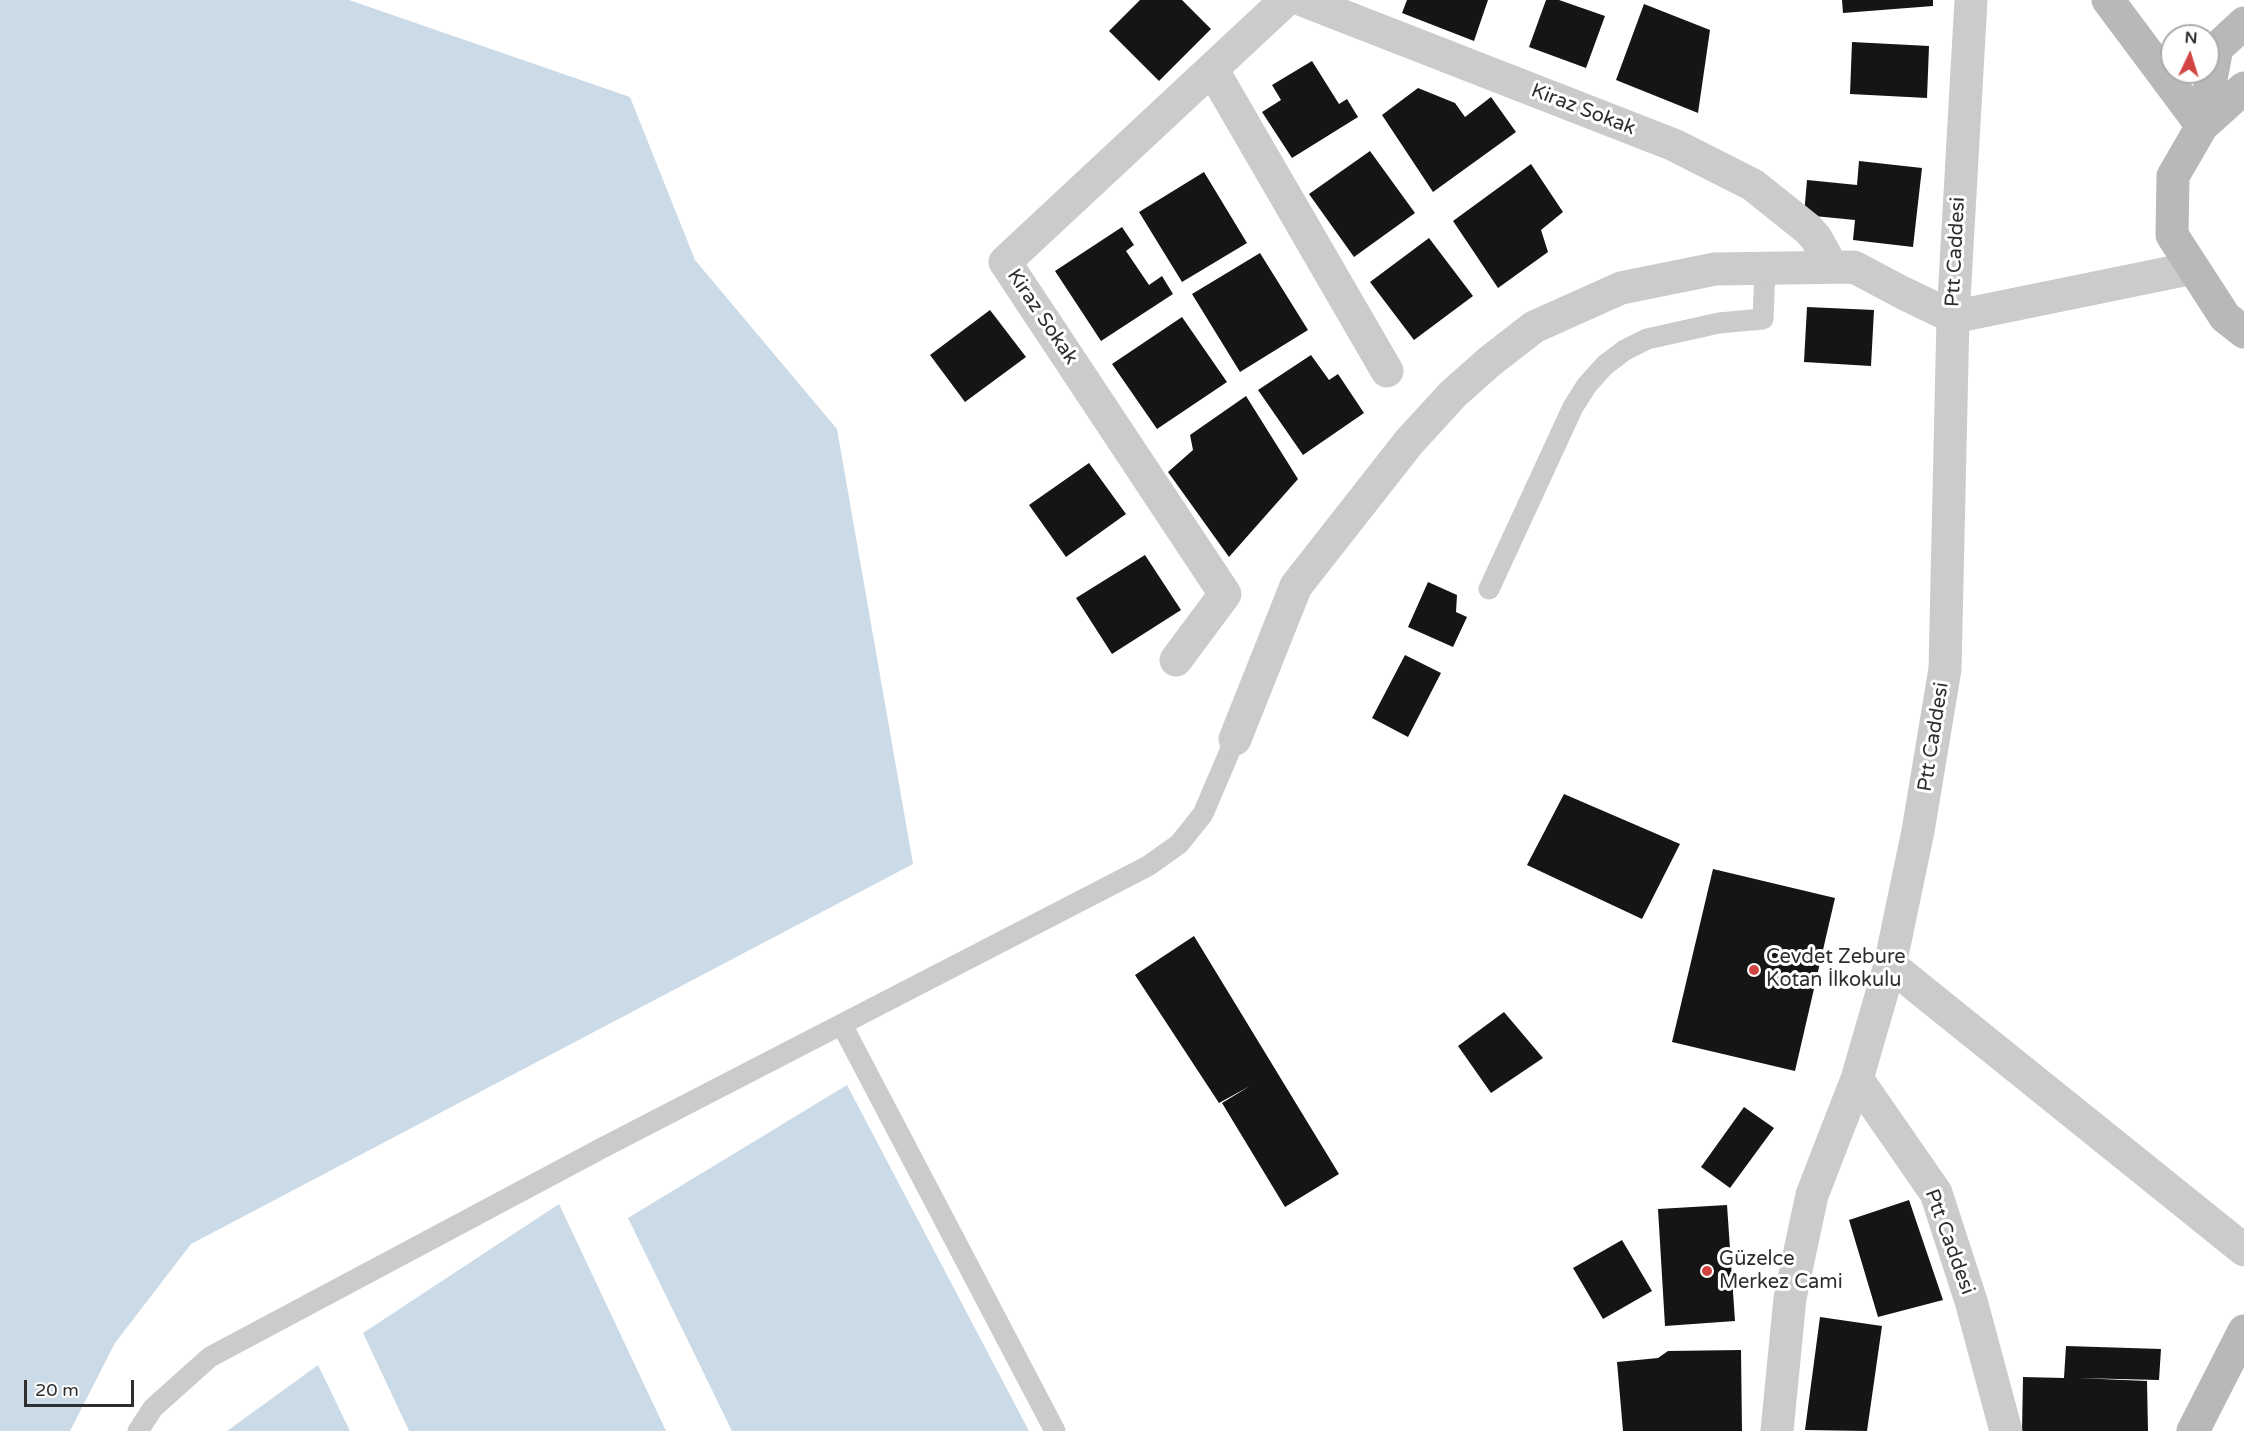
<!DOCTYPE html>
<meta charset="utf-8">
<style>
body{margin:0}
#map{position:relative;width:2244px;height:1431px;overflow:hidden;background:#fff;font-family:"Varela Round",sans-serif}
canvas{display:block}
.north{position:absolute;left:2160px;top:24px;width:60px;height:60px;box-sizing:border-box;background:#fff;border:2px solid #ababab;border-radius:50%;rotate:4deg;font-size:16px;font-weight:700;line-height:24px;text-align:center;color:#2e2e2e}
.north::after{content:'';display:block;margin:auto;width:21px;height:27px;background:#d24442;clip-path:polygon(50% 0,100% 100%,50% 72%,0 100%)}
.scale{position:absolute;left:24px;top:1380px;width:110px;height:27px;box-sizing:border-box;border:3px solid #2e2e2e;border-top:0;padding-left:8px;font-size:18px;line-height:21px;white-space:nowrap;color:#2e2e2e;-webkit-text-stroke:4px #fff;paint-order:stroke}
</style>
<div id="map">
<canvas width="2244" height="1431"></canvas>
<div class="north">N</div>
<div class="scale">20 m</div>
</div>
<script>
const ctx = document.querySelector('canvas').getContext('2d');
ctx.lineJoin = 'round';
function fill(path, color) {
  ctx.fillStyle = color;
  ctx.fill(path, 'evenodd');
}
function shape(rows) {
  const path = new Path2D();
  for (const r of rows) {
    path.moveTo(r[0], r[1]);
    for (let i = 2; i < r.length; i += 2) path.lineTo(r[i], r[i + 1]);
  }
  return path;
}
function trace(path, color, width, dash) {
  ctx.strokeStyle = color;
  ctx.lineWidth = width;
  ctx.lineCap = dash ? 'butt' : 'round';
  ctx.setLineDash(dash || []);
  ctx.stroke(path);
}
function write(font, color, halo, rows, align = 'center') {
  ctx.font = font + ' "Varela Round",sans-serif';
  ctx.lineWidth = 6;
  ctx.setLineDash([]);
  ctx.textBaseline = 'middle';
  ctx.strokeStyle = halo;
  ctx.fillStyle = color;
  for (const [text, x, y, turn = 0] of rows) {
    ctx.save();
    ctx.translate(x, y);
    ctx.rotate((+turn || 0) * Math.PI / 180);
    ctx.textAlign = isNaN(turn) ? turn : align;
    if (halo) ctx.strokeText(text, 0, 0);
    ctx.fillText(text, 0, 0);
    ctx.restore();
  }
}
const water = shape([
 [0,0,349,0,630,97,695,260,837,429,913,864,191,1244,115,1343,70,1431,0,1431],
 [847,1085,1029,1431,732,1431,628,1218],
 [559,1204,666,1431,409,1431,363,1333],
 [318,1365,350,1431,227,1431]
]);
const building = shape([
 [1140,0,1182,0,1211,29,1159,81,1109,31],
 [1407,0,1488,0,1474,41,1402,13],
 [1546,0,1559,0,1605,16,1586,68,1529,47],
 [1842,0,1933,0,1933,6,1843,13],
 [1644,4,1710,30,1698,113,1616,80],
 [1852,42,1929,46,1927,98,1850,94],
 [1312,61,1339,104,1347,99,1358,117,1292,158,1262,112,1281,100,1272,85],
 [1418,88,1455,103,1465,117,1491,97,1516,132,1433,192,1382,115],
 [1370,151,1415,213,1354,257,1309,194],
 [1859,161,1922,168,1913,247,1853,240,1855,220,1804,215,1807,180,1857,185],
 [1531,164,1563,212,1541,230,1548,252,1498,288,1453,221],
 [1204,172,1247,243,1182,282,1139,212],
 [1122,227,1134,245,1126,251,1149,285,1162,276,1173,294,1101,341,1055,271],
 [1429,238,1473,296,1414,340,1370,282],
 [1260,253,1308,330,1240,372,1192,294],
 [1807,307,1874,310,1871,366,1804,362],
 [990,310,1026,357,965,402,930,355],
 [1182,317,1227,382,1157,429,1112,364],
 [1311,355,1329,380,1338,374,1364,413,1303,455,1258,390],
 [1246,396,1298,479,1229,557,1168,472,1193,450,1190,435],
 [1089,463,1126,514,1066,557,1029,505],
 [1145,555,1181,610,1112,654,1076,598],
 [1428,582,1457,595,1456,612,1467,617,1453,647,1408,627],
 [1405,655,1441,673,1408,737,1372,718],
 [1564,794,1680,844,1642,919,1527,865],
 [1713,869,1835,898,1795,1071,1672,1042],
 [1194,936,1339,1174,1285,1207,1222,1103,1250,1086,1219,1103,1135,975],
 [1504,1012,1543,1058,1491,1093,1458,1046],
 [1744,1107,1774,1128,1730,1188,1701,1167],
 [1909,1200,1943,1300,1878,1317,1849,1220],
 [1727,1205,1735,1321,1665,1326,1658,1209],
 [1622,1240,1652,1291,1603,1319,1573,1268],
 [1820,1317,1882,1326,1867,1431,1805,1430],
 [2066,1346,2161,1349,2159,1380,2078,1378,2147,1381,2148,1431,2022,1431,2023,1377,2064,1378],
 [1741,1350,1742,1431,1623,1431,1617,1362,1658,1358,1668,1351]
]);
const lane = shape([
 [1489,589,1573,407,1587,385,1605,365,1625,350,1647,339,1719,323,1763,319,1765,268],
 [842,1025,1055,1431],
 [138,1431,153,1408,210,1357,604,1147,1148,866,1179,844,1203,814,1235,739]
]);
const street = shape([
 [1302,0,1674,145,1753,185,1808,229,1816,238,1832,267],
 [1971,0,1953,317,1945,669,1918,831,1890,965,1857,1079,1936,1193,1971,1301,2006,1431],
 [1212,69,1387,371],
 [1176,660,1225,594,1005,262,1286,0],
 [1235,739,1296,586,1409,442,1453,394,1489,362,1534,327,1621,288,1715,269,1854,267,1903,293,1953,317,2193,268],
 [1890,965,2244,1250],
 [1777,1431,1790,1298,1812,1195,1857,1079]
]);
const secondary = shape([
 [2108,0,2202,126],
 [2244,88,2202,126,2173,176,2172,235,2225,317,2244,332],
 [2202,126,2217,48,2244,23],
 [2193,1431,2244,1331]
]);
const markers = [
 [1754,970,6,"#d24442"],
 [1707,1271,6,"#d24442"]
];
const streetNames = [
 ["Kiraz Sokak",1583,110,21],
 ["Ptt Caddesi",1956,252,-87],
 ["Kiraz Sokak",1042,317,56],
 ["Ptt Caddesi",1934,737,-81],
 ["Ptt Caddesi",1949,1242,70]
];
const poiNames = [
 ["Cevdet Zebure",1766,958],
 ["Kotan İlkokulu",1766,981],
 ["Güzelce",1719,1260],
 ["Merkez Cami",1719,1283]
];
fill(water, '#cbdae7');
fill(building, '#151515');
trace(lane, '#cbcbcb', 21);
trace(street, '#cbcbcb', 33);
trace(secondary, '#b8b8b8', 33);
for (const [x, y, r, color] of markers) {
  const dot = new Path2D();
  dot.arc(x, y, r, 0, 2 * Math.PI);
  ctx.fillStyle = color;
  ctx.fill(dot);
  trace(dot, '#fff', 2);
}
write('20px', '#2e2e2e', '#fff', streetNames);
write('20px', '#2e2e2e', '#fff', poiNames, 'left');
</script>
